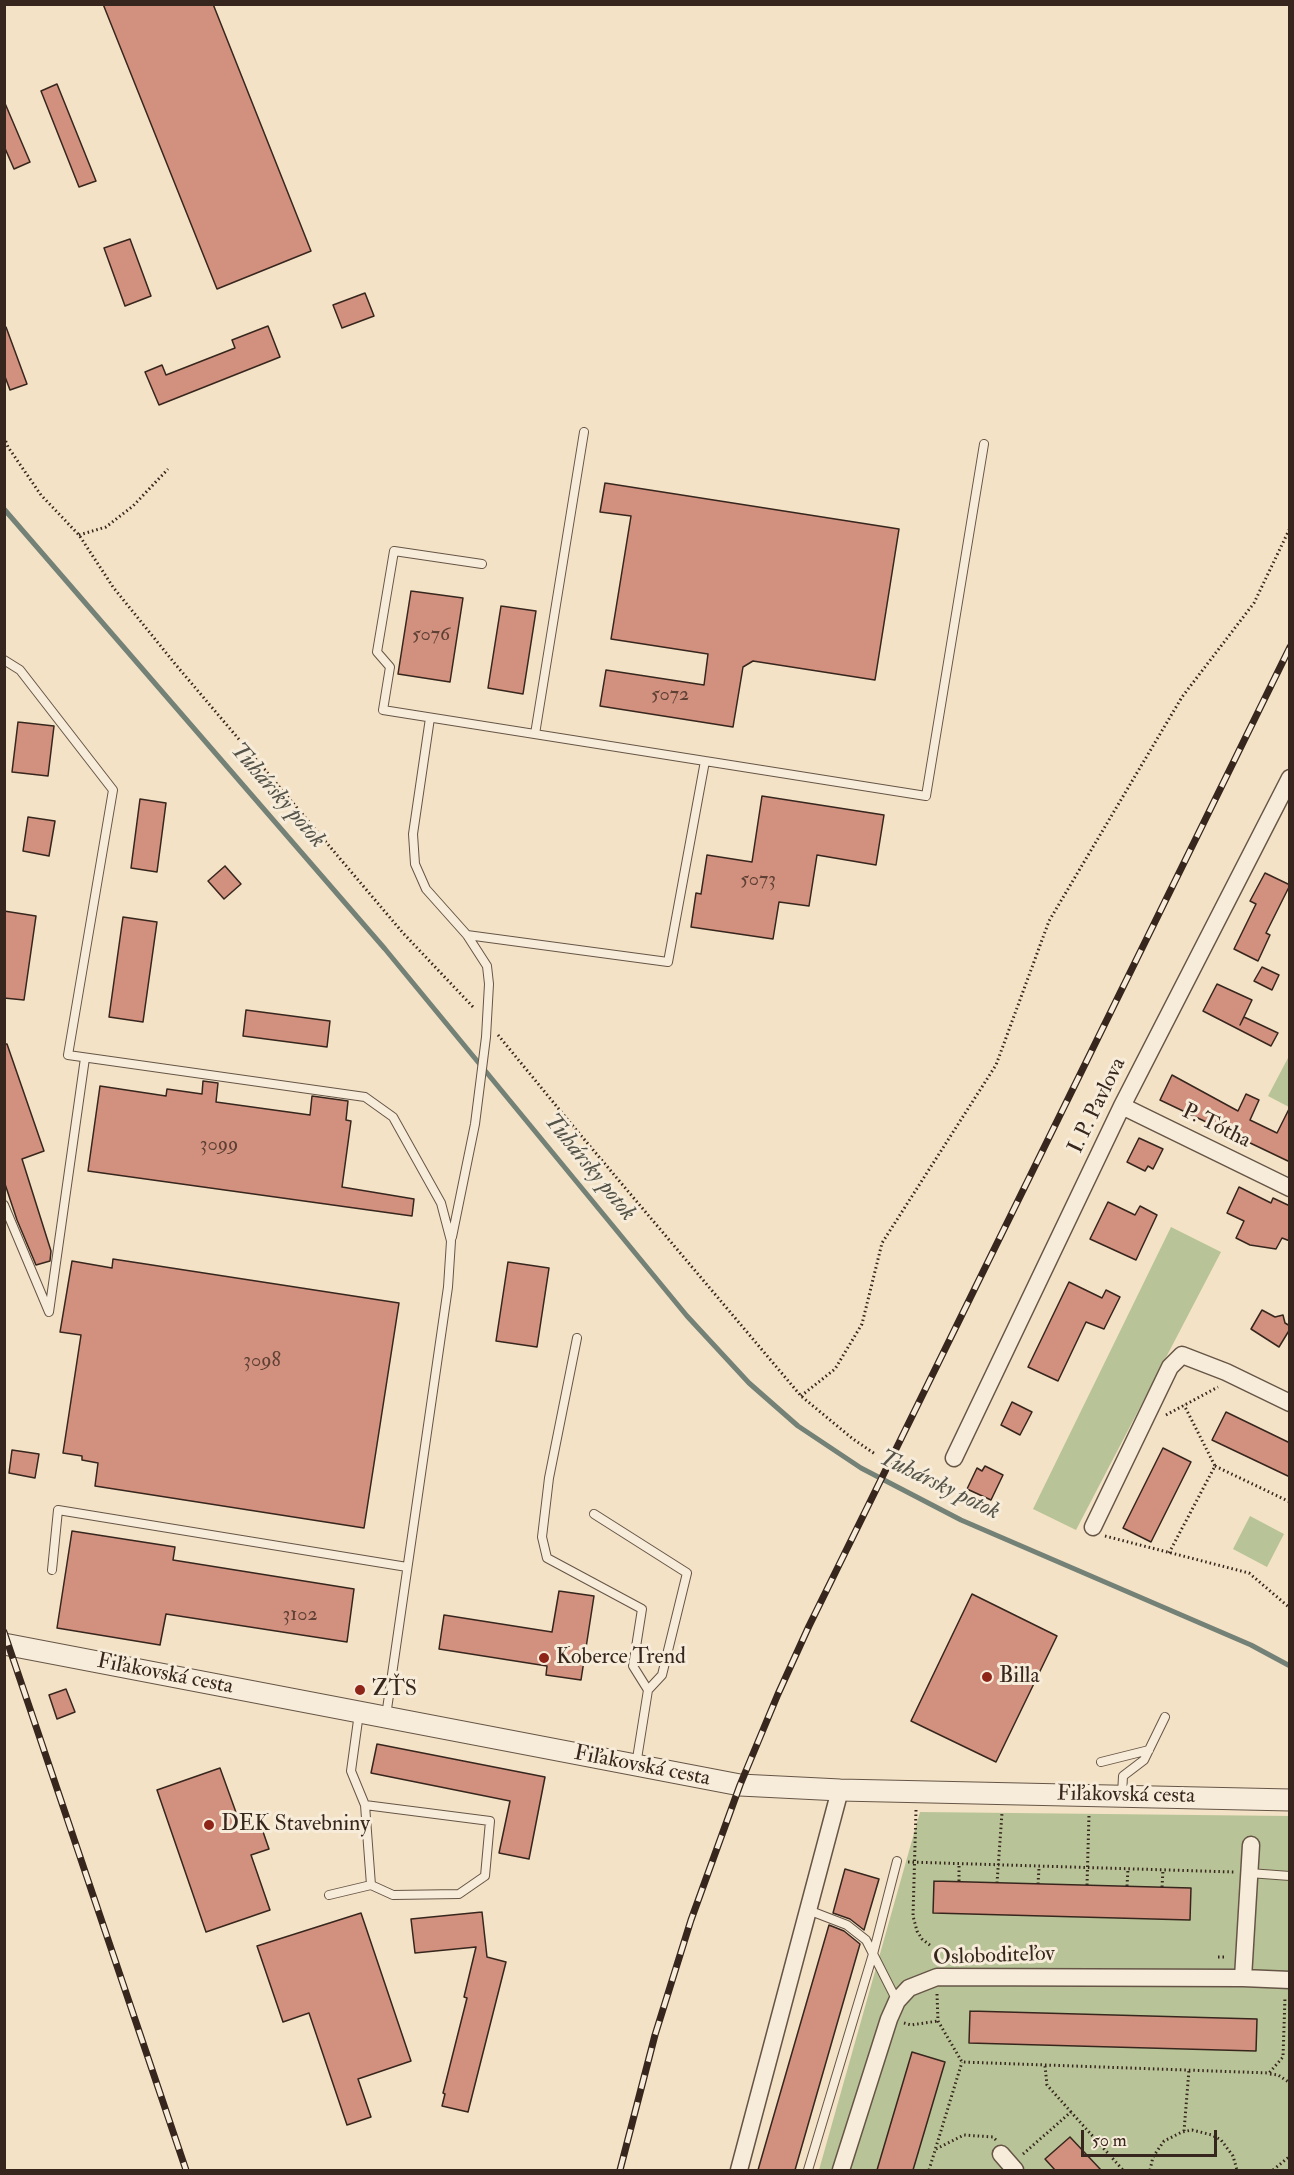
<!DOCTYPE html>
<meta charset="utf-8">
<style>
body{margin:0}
#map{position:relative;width:1294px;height:2175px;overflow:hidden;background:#f3e2c5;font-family:"IM FELL Double Pica",serif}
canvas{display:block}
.frame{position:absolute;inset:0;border:6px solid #37261d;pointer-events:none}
.scale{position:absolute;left:1081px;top:2130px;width:136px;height:27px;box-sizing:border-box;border:3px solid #37261d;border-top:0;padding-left:8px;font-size:18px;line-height:21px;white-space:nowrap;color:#37261d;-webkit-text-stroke:4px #f7ecd9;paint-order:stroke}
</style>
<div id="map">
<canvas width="1294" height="2175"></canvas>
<div class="frame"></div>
<div class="scale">50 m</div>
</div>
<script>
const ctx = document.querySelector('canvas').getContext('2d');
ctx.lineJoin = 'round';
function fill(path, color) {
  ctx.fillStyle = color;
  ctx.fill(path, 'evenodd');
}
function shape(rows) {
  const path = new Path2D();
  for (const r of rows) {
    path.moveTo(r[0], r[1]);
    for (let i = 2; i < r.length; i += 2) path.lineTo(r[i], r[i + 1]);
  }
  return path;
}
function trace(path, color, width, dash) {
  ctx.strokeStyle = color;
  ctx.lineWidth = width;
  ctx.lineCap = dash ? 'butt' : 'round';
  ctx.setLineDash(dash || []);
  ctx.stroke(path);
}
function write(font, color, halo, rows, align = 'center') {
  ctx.font = font + ' "IM FELL Double Pica",serif';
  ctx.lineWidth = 6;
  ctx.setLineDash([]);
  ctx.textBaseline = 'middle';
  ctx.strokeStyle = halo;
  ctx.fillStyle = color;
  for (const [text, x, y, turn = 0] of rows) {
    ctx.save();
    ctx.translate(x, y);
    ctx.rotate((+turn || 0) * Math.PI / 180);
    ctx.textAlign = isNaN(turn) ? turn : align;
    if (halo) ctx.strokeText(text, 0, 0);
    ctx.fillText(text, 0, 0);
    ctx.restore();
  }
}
const green = shape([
 [1289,1056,1289,1107,1268,1096],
 [1171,1227,1221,1252,1076,1530,1033,1509],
 [1250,1516,1284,1534,1267,1567,1233,1549],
 [920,1812,1289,1816,1289,2170,819,2170]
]);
const stream = shape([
 [4,509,385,949,687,1316,749,1383,798,1426,861,1468,961,1520,1251,1645,1290,1666]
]);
const building = shape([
 [103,4,213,4,311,251,217,289,103,4],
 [57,84,96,181,79,187,41,91,57,84],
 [4,101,30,162,14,169,4,146,4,101],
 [130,239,151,296,125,306,104,248,130,239],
 [365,293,374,316,342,328,333,305,365,293],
 [268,326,280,357,159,405,145,372,162,365,166,375,235,348,232,340,268,326],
 [4,327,6,327,27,384,10,390,4,374,4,327],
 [605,483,899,529,875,680,753,661,743,667,733,727,600,706,606,670,704,685,708,654,611,639,631,516,600,512,605,483],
 [411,591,463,598,450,682,398,674,411,591],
 [501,606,536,611,523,694,488,688,501,606],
 [18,722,54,726,48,776,12,772,18,722],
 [762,796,884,815,876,865,817,855,809,906,779,902,773,939,691,927,696,893,701,894,707,855,752,862,762,796],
 [140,799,166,803,157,872,131,868,140,799],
 [28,817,55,821,49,856,23,851,28,817],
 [225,866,241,884,224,899,208,881,225,866],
 [1265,873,1290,885,1266,933,1270,935,1258,961,1234,949,1256,904,1250,901,1265,873],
 [4,911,36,916,24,1000,4,998,4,911],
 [123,917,157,922,143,1022,109,1017,123,917],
 [1262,967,1279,975,1272,990,1254,981,1262,967],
 [1217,984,1252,1000,1240,1025,1244,1017,1278,1033,1271,1046,1203,1011,1217,984],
 [246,1010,330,1021,327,1047,243,1036,246,1010],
 [4,1044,7,1044,44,1151,22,1159,51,1251,50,1261,36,1265,17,1220,4,1181,4,1044],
 [1172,1075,1238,1111,1246,1094,1259,1100,1250,1120,1277,1133,1290,1107,1290,1162,1160,1100,1172,1075],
 [203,1081,218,1083,216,1102,310,1115,312,1096,348,1101,346,1120,351,1121,342,1187,414,1199,412,1216,88,1171,100,1086,166,1096,167,1089,202,1094,203,1081],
 [1139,1138,1163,1149,1153,1169,1148,1166,1145,1171,1127,1162,1139,1138],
 [1239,1187,1271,1203,1273,1198,1290,1206,1290,1241,1282,1238,1276,1249,1250,1245,1236,1238,1244,1221,1227,1213,1239,1187],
 [1108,1202,1135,1215,1140,1206,1157,1215,1136,1260,1090,1239,1108,1202],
 [113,1259,399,1303,364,1528,95,1486,98,1463,82,1460,82,1456,63,1453,81,1335,60,1332,72,1261,112,1268,113,1259],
 [508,1262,549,1268,537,1347,496,1341,508,1262],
 [1069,1282,1102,1298,1106,1290,1120,1297,1104,1329,1086,1322,1058,1381,1028,1367,1069,1282],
 [1262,1310,1275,1317,1283,1315,1285,1323,1290,1326,1290,1329,1279,1347,1251,1329,1262,1310],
 [1012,1402,1032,1412,1020,1435,1001,1425,1012,1402],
 [1226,1412,1290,1443,1290,1477,1212,1440,1226,1412],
 [1163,1448,1191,1462,1151,1542,1123,1528,1163,1448],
 [12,1450,39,1454,35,1478,9,1473,12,1450],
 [985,1466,1003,1475,991,1500,967,1489,977,1468,982,1471,985,1466],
 [72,1531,175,1547,173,1560,354,1589,347,1642,166,1614,160,1645,57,1628,72,1531],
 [559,1591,594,1596,581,1680,546,1675,547,1666,439,1649,444,1615,552,1632,559,1591],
 [972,1594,1057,1636,996,1762,911,1721,972,1594],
 [66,1689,75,1712,57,1719,49,1695,66,1689],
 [377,1744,545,1777,529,1859,499,1853,510,1801,371,1773,377,1744],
 [220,1768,242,1829,260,1823,269,1849,251,1855,270,1910,206,1932,157,1790,220,1768],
 [845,1869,879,1879,864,1930,850,1919,833,1913,845,1869],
 [934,1881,1191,1888,1190,1920,933,1913,934,1881],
 [482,1912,487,1957,506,1962,468,2112,442,2106,445,2094,443,2093,467,1998,464,1997,476,1947,415,1953,411,1919,482,1912],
 [361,1913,411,2061,358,2079,371,2117,347,2125,309,2013,283,2022,257,1946,361,1913],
 [829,1925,844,1931,860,1944,795,2170,758,2170,829,1925],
 [970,2011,1257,2019,1256,2051,969,2043,970,2011],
 [912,2052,945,2062,913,2170,877,2170,912,2052],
 [1070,2137,1101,2170,1055,2170,1045,2159,1070,2137]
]);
const path = shape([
 [4,437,8,447,41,495,79,535,113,587,176,665,403,933,474,1008],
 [79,535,106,527,133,506,168,469],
 [498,1035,567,1119,801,1396,853,1439,875,1454],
 [801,1396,835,1369,862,1324,882,1243,996,1065,1049,921,1182,697,1254,603,1290,528],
 [1166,1415,1218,1387],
 [1215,1466,1290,1502],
 [1105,1536,1249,1573,1290,1608],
 [1169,1553,1215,1466,1184,1405],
 [916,1810,913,1916,917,1931,922,1939,931,1946],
 [908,1862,1234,1872],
 [959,1881,959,1865],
 [997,1883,1002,1813],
 [1038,1884,1039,1868],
 [1087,1885,1089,1815],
 [1127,1886,1128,1869],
 [1162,1887,1163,1870],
 [1218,1957,1227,1957],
 [937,1994,938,2021,962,2062,1269,2073,1283,2057,1285,1997],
 [904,2023,911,2025,938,2021],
 [1045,2066,1047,2085,1071,2112],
 [1270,2074,1278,2075,1290,2083],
 [1184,2131,1189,2070],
 [936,2149,964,2135,993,2137,996,2140],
 [1023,2154,1071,2112,1123,2170],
 [929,2170,962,2062],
 [1150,2170,1153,2157,1164,2141,1182,2132,1192,2130,1212,2135,1221,2140,1233,2156,1237,2170],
 [1273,2170,1290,2156]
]);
const service = shape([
 [482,564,394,551,377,652,390,667,383,710,926,796,984,444],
 [4,660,20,670,113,790,68,1055,365,1097,393,1117,441,1203,451,1241,448,1287,386,1716],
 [430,718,413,834,415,864,426,889,467,935,487,966,489,984,486,1037,475,1124,452,1237],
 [535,734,584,432],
 [467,935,668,962,705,761],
 [4,1205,49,1312,85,1058],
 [577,1338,549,1478,542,1537,547,1558,642,1609,633,1666,648,1690,636,1765],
 [594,1514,687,1573,662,1675,648,1690],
 [52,1570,58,1510,407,1567],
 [359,1713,351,1771,365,1805,371,1885],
 [1101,1762,1149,1750],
 [1122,1795,1123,1776,1144,1760,1165,1717],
 [1249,1873,1290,1876],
 [329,1895,371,1885,393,1895,459,1894,485,1876,490,1821,365,1805],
 [808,1910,847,1925,866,1940,897,2001],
 [808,2170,873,1954,897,1861]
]);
const minor = shape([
 [1122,1106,1290,1188],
 [954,1458,1122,1106,1290,778],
 [1093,1527,1170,1367,1182,1355,1226,1372,1290,1403],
 [1243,1978,1251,1845],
 [1001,2154,1015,2170],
 [739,2170,840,1790],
 [841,2170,889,2019,897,2001,909,1988,937,1977,1243,1978,1290,1980]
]);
const tertiary = shape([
 [4,1644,740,1785,840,1790,1290,1800]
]);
const rail = shape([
 [4,1632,186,2170],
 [620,2170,655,2035,691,1920,740,1785,778,1694,809,1626,1290,647]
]);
const markers = [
 [544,1658,6,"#8f2418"],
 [987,1677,6,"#8f2418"],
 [360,1690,6,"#8f2418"],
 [209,1825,6,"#8f2418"]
];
const numberNames = [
 ["5076",431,636],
 ["5072",670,696],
 ["5073",758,881],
 ["3099",219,1146],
 ["3098",262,1362],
 ["3102",300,1616]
];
const streetNames = [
 ["I. P. Pavlova",1098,1106,-64],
 ["P. Tótha",1216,1127,26],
 ["Fiľakovská cesta",165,1675,11],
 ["Fiľakovská cesta",642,1767,11],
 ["Fiľakovská cesta",1126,1796,1],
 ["Osloboditeľov",994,1957,-2]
];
const poiNames = [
 ["Koberce Trend",556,1658],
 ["Billa",999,1677],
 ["ZŤS",372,1690],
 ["DEK Stavebniny",221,1825]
];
const waterNames = [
 ["Tuhársky potok",277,796,49],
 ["Tuhársky potok",589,1168,51],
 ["Tuhársky potok",939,1486,26]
];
fill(green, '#b8c497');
trace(stream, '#738177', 5);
fill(building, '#d2907e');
trace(building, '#37261d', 1.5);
trace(service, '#665547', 10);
trace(minor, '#665547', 19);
trace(tertiary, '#665547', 23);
trace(path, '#37261d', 3, [1.5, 3]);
trace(service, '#f7ecd9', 8);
trace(minor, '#f7ecd9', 16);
trace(tertiary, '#f7ecd9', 21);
trace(rail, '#37261d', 7);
trace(rail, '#f7ecd9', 4.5, [14]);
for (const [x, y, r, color] of markers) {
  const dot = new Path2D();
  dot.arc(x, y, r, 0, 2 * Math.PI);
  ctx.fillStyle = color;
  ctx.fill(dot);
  trace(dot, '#f7ecd9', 2);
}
write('20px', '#5e4035', null, numberNames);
write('22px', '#37261d', '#f7ecd9', streetNames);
write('22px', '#37261d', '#f7ecd9', poiNames, 'left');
write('italic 24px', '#55544a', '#f7ecd9', waterNames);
</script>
